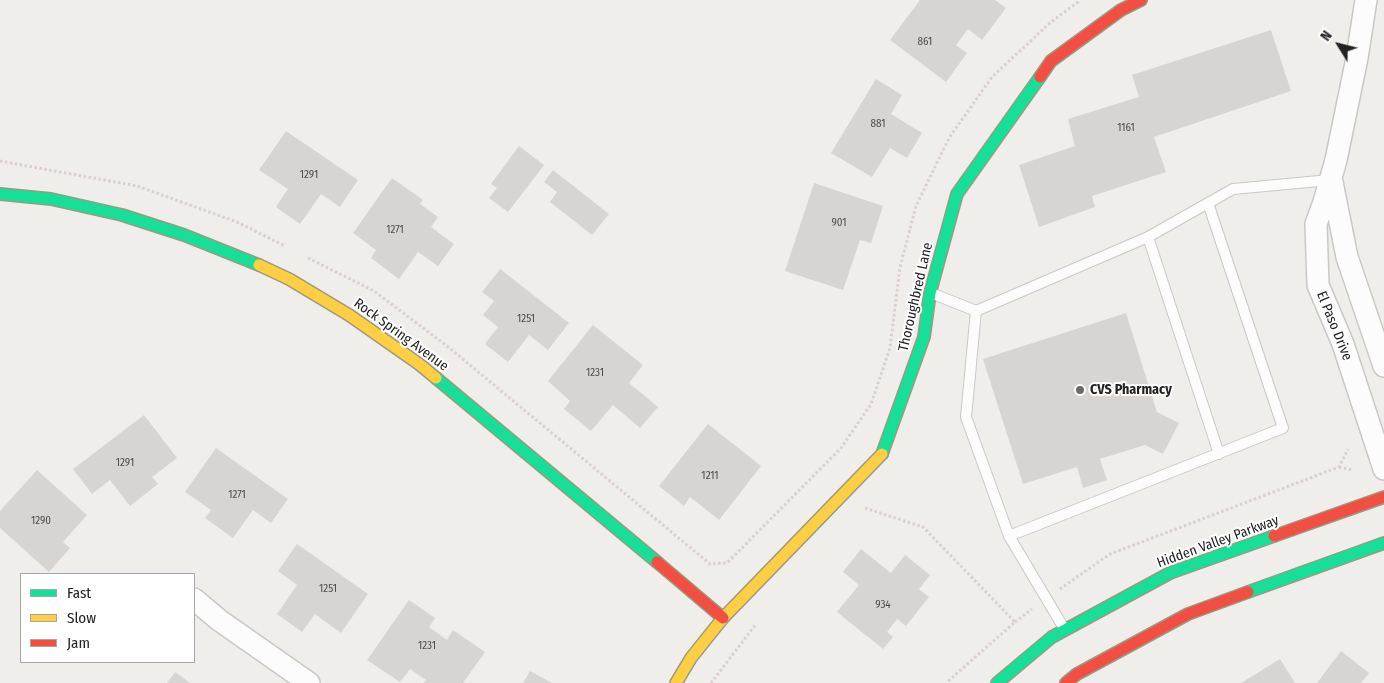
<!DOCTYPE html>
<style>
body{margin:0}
#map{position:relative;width:1384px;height:683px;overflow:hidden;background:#f0eeeb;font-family:"Fira Sans Condensed",sans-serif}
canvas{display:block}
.legend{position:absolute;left:20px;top:573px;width:175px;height:90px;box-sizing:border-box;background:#fff;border:1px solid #a7a7a7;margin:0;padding:6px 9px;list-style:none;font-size:15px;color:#222}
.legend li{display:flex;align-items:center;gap:10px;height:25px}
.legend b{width:25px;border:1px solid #a7a7a7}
.north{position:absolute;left:1314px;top:20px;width:50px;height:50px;-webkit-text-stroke:4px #fff;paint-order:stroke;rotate:306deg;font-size:14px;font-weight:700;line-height:20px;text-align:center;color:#222}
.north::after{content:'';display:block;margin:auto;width:18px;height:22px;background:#222;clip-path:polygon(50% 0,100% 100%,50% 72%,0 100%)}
</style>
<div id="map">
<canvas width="1384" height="683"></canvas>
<ul class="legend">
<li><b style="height:6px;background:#16e098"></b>Fast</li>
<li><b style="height:6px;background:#ffcf43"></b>Slow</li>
<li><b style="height:6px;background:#f24e42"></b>Jam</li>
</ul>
<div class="north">N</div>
</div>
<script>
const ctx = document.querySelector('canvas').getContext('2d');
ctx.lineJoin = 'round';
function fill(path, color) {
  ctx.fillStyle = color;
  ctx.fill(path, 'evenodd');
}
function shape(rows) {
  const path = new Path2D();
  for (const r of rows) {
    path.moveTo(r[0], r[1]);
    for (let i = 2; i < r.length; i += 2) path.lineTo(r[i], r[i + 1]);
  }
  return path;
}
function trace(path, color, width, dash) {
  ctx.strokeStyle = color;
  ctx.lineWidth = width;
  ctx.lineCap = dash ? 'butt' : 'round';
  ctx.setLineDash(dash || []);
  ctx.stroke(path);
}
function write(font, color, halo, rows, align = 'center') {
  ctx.font = font + ' "Fira Sans Condensed",sans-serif';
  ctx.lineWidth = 4;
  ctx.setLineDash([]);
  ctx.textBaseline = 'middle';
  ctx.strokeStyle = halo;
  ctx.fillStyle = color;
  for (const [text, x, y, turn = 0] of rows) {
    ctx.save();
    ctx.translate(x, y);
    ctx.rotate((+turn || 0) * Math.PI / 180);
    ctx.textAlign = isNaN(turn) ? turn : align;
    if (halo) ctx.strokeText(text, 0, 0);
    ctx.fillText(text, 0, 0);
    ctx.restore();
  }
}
const building = shape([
 [920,0,995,0,1006,8,982,40,968,29,956,45,967,53,946,82,890,40],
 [1271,30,1291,91,1154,137,1166,172,1092,196,1095,207,1039,227,1019,165,1075,146,1068,119,1139,97,1132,75],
 [876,79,902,95,891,114,922,133,907,158,890,148,872,177,831,153],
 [286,131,358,180,340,207,321,194,300,224,276,207,288,189,259,170],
 [519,146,544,165,508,212,489,198,497,188,491,184],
 [553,170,609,214,592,235,550,202,557,192,544,182],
 [392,178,423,200,420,204,438,217,431,227,454,244,438,266,418,252,399,279,371,258,376,250,353,233],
 [814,183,883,206,871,243,860,240,843,290,785,271],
 [500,269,569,323,548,350,529,335,508,362,485,344,498,327,483,315,494,301,482,292],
 [1126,313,1157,412,1179,423,1163,454,1145,445,1100,459,1107,480,1083,488,1077,467,1023,484,983,359],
 [593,325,643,365,629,383,658,407,640,428,613,405,591,431,564,409,570,401,548,381],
 [144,415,177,458,152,477,158,484,130,506,110,480,92,494,73,469],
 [708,424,761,466,719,520,690,497,684,506,659,486],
 [216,448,288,499,271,523,253,510,233,538,205,518,211,510,185,492],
 [37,470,87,515,63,542,70,548,49,572,0,528,0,511],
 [297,544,368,594,341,633,315,614,302,632,277,614,297,585,278,571],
 [861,549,891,573,905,555,930,575,919,589,929,597,906,626,897,619,887,632,893,637,883,649,837,612,859,585,843,572],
 [409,600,435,618,429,627,447,640,453,630,485,652,463,683,423,683,426,680,410,669,400,682,367,660],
 [1341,651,1369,673,1361,683,1317,683],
 [1280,659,1295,683,1241,683],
 [530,671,552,683,523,683],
 [175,672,190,683,167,683]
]);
const path = shape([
 [0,161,137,186,237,222,285,246],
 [308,258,374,291,447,346,710,564,727,563,841,448,871,404,890,348,900,267,916,206,949,138,992,77,1051,22,1078,2,1078,0],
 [1339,467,1352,470],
 [865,508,923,527,1015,622,946,683],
 [1060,589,1110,554,1339,467,1348,449],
 [1015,622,1032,609],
 [711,683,756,624]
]);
const lane = shape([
 [1148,237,1219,454],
 [931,293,976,311,1148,237,1233,189,1330,180],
 [976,311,966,417,1009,536,1283,428,1208,203],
 [1009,536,1065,630]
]);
const street = shape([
 [1366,0,1357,58,1336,160,1324,202,1316,224,1318,285,1343,344,1384,469],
 [1332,182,1347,257,1384,366],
 [194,599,219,620,309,683]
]);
const fast = shape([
 [0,194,51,199,122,215,184,235,259,265],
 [436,378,657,562],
 [882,454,924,337,930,293,957,194,1040,77],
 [1248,592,1384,543],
 [997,683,1052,637,1170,573,1274,536]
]);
const slow = shape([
 [259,265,289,279,349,315,419,364,436,378],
 [676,683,691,658,723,618,882,454]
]);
const jam = shape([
 [1040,77,1051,61,1121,10,1141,0],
 [1274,536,1384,497],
 [657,562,723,618],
 [1066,683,1077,674,1188,614,1248,592]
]);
const markers = [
 [1080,390,5,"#6a6968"]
];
const numberNames = [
 ["861",925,42],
 ["881",878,124],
 ["1161",1126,128],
 ["1291",309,175],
 ["901",839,223],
 ["1271",395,230],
 ["1251",526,319],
 ["1231",595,373],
 ["1291",125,463],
 ["1211",710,476],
 ["1271",237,495],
 ["1290",41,521],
 ["1251",328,589],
 ["934",883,605],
 ["1231",427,646]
];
const streetNames = [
 ["Thoroughbred Lane",916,297,-77],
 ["El Paso Drive",1334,326,68],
 ["Rock Spring Avenue",401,335,36],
 ["Hidden Valley Parkway",1218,542,-20]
];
const poiNames = [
 ["CVS Pharmacy",1090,390]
];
fill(building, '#d7d4d2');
trace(lane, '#c9c8c7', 12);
trace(street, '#c9c8c7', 24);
trace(fast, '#999a82', 14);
trace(slow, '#999a82', 14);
trace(jam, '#999a82', 14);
trace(path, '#dccecd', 3, [2.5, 2.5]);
trace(lane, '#fdfcfc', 10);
trace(street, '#fdfcfc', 21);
trace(fast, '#16e098', 11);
trace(slow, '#ffcf43', 11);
trace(jam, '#f24e42', 11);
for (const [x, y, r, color] of markers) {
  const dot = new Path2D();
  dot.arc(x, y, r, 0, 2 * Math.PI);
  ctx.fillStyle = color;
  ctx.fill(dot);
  trace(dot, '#fff', 2);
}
write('11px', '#4f4e4e', null, numberNames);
write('14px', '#222', '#fff', streetNames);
write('bold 14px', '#222', '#fff', poiNames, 'left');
</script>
